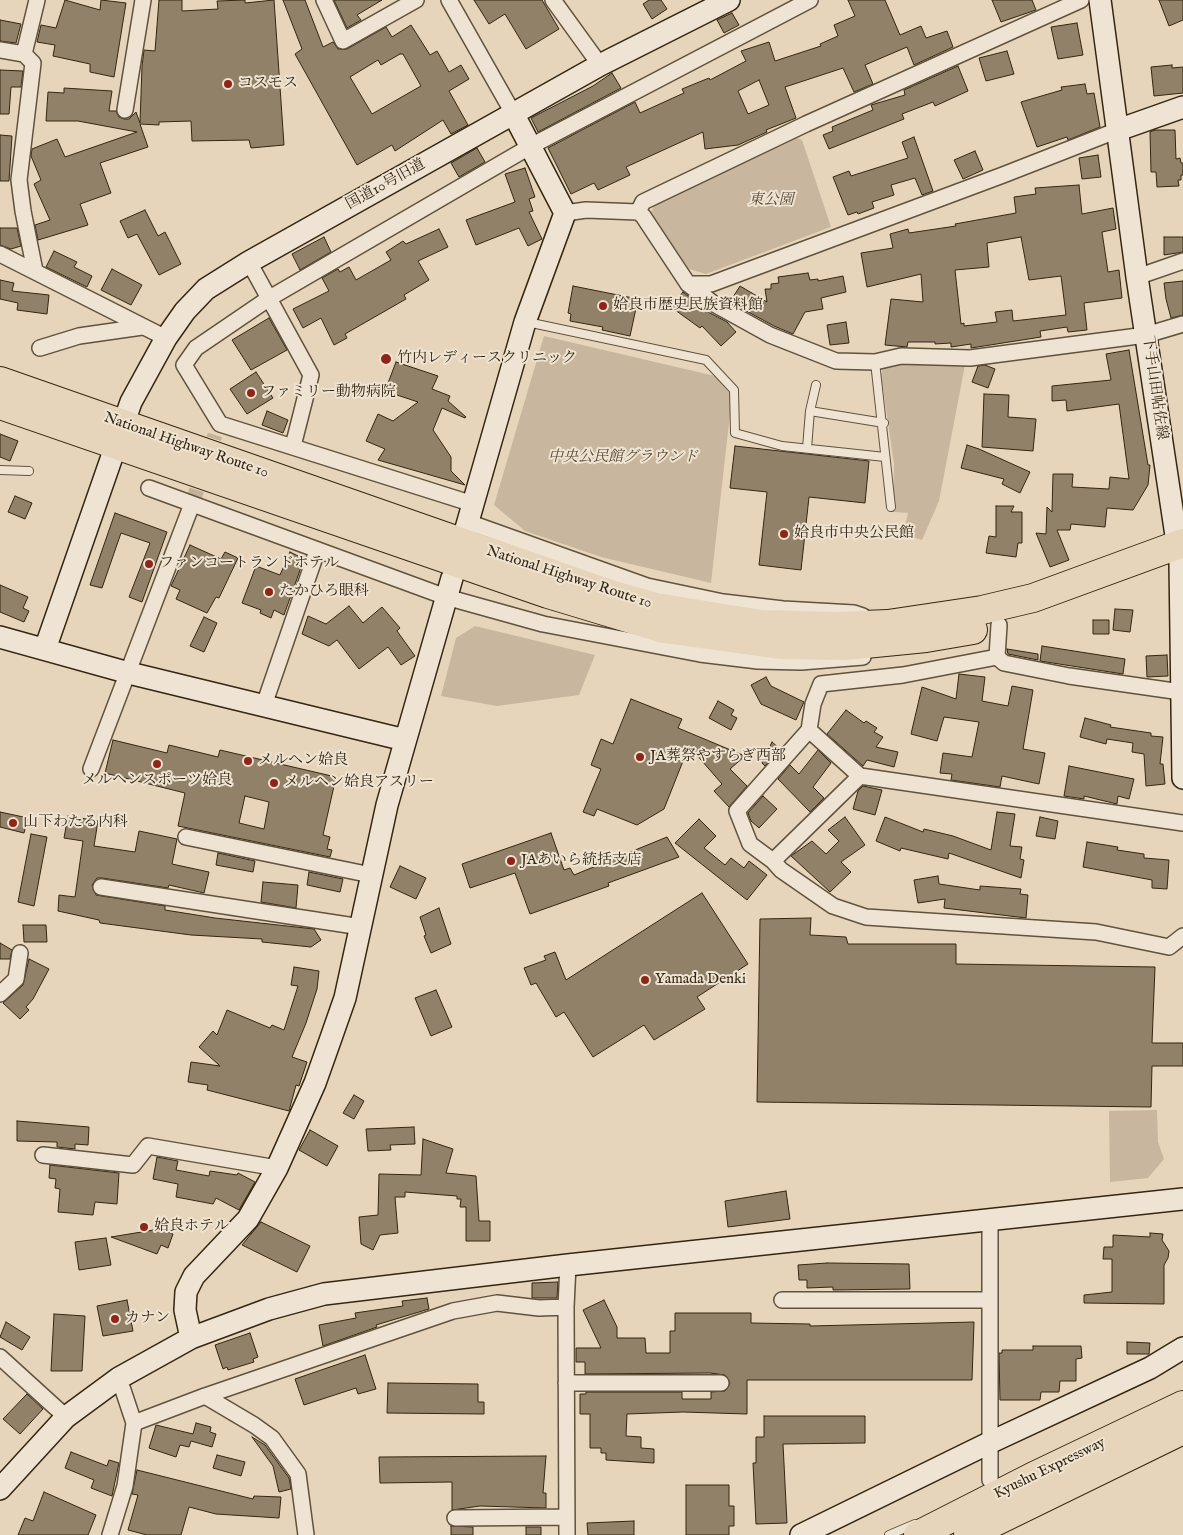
<!DOCTYPE html>
<meta charset="utf-8">
<style>
body{margin:0}
canvas{display:block;background:#e6d5bb}
</style>
<canvas width="1183" height="1535"></canvas>
<script>
const ctx = document.querySelector('canvas').getContext('2d');
ctx.lineJoin = 'round';
function fill(path, color) {
  ctx.fillStyle = color;
  ctx.fill(path, 'evenodd');
}
function shape(rows) {
  const path = new Path2D();
  for (const r of rows) {
    path.moveTo(r[0], r[1]);
    for (let i = 2; i < r.length; i += 2) path.lineTo(r[i], r[i + 1]);
  }
  return path;
}
function trace(path, color, width, dash) {
  ctx.strokeStyle = color;
  ctx.lineWidth = width;
  ctx.lineCap = dash ? 'butt' : 'round';
  ctx.setLineDash(dash || []);
  ctx.stroke(path);
}
function write(font, color, halo, rows, align = 'center') {
  ctx.font = font + ' "IM FELL English","Noto Serif JP",serif';
  ctx.lineWidth = 4;
  ctx.setLineDash([]);
  ctx.textBaseline = 'middle';
  ctx.strokeStyle = halo;
  ctx.fillStyle = color;
  for (const [text, x, y, turn = 0] of rows) {
    ctx.save();
    ctx.translate(x, y);
    ctx.rotate((+turn || 0) * Math.PI / 180);
    ctx.textAlign = isNaN(turn) ? turn : align;
    if (halo) ctx.strokeText(text, 0, 0);
    ctx.fillText(text, 0, 0);
    ctx.restore();
  }
}
const green = shape([
 [798,138,802,140,831,227,706,274,689,269,651,212,655,205],
 [544,336,715,376,732,396,711,583,601,557,525,531,494,505],
 [952,363,965,365,939,501,922,540,903,534,908,513,893,512,894,464,881,375,884,365],
 [475,626,595,655,579,695,497,706,441,696,456,638],
 [1157,1110,1158,1142,1164,1159,1148,1178,1110,1182,1109,1111]
]);
const building = shape([
 [65,0,100,10,101,0,126,3,114,77,90,72,90,64,53,56,55,45,37,42,41,25,56,28,65,0],
 [159,0,182,0,182,11,218,9,217,1,245,0,245,3,274,0,284,145,251,148,249,140,192,141,191,121,159,122,159,125,140,124,148,147,100,163,111,193,80,204,88,225,38,240,35,225,50,220,34,184,41,180,31,156,32,149,57,139,65,157,137,132,78,121,46,121,48,92,64,93,64,88,112,91,109,111,116,111,119,117,124,119,129,119,136,112,140,123,142,66,144,50,155,51,159,0],
 [283,0,305,0,323,47,333,42,338,49,347,49,386,27,392,37,411,25,430,55,437,51,449,72,461,65,469,79,449,91,468,125,451,134,443,120,395,151,392,145,357,165,295,54,302,49,283,0],
 [400,54,403,54,421,86,372,114,350,77,378,60,381,65,400,54],
 [334,0,382,0,357,15,361,20,347,28,334,0],
 [474,0,542,0,559,29,526,49,505,14,489,24,474,0],
 [649,0,661,0,667,9,652,19,643,4,649,0],
 [848,0,885,0,900,35,921,26,926,38,947,31,953,47,914,65,907,47,865,65,873,84,854,92,843,68,785,87,796,118,766,130,767,132,738,145,705,149,703,132,626,167,630,175,598,190,594,183,571,194,548,148,635,102,640,113,684,93,682,89,709,78,710,80,746,61,741,51,769,42,775,61,821,46,820,44,838,36,834,25,855,16,848,0],
 [759,80,769,105,748,114,738,91,759,80],
 [992,0,1032,0,1036,10,1001,22,992,0],
 [1159,0,1183,0,1183,20,1169,26,1159,0],
 [732,13,739,25,724,33,717,20,732,13],
 [0,20,21,24,16,43,0,41,0,20],
 [1077,23,1083,55,1058,59,1051,27,1077,23],
 [1007,51,1014,74,986,81,979,58,1007,51],
 [1172,65,1172,68,1183,67,1183,93,1154,96,1151,67,1172,65],
 [958,66,968,91,935,106,933,102,902,114,904,119,829,149,823,135,833,131,832,127,873,110,871,105,905,95,904,90,958,66],
 [0,70,23,71,21,87,11,87,9,114,0,114,0,70],
 [612,73,621,88,538,132,531,118,593,86,612,73],
 [1085,84,1087,94,1094,93,1100,127,1068,140,1067,137,1037,147,1021,102,1062,90,1061,87,1085,84],
 [1155,130,1175,130,1176,159,1180,158,1181,163,1183,163,1183,175,1181,175,1181,180,1178,180,1179,186,1157,187,1156,172,1151,172,1150,132,1155,130],
 [0,135,12,136,9,181,0,181,0,135],
 [914,137,933,191,922,195,915,178,891,185,894,195,872,202,874,208,858,214,857,212,848,215,833,177,849,171,851,176,908,158,902,142,914,137],
 [477,148,485,162,459,177,451,163,477,148],
 [975,151,983,170,963,179,954,160,975,151],
 [1098,155,1101,177,1082,179,1079,158,1098,155],
 [525,168,535,197,529,199,533,211,529,212,542,239,528,246,519,228,476,245,466,220,515,202,505,174,525,168],
 [1079,185,1082,214,1113,208,1116,229,1102,232,1108,272,1119,270,1122,298,1084,303,1087,330,1068,332,1067,327,1040,331,1041,337,971,348,971,344,951,347,951,343,935,344,935,342,908,342,907,347,885,345,891,299,923,302,921,274,867,287,861,253,893,248,890,234,908,229,909,233,956,226,955,224,1016,213,1014,197,1036,194,1035,188,1079,185],
 [1021,237,1029,280,1061,276,1066,315,1013,321,1012,310,995,312,997,322,964,326,964,323,961,324,955,270,989,267,987,243,1021,237],
 [145,210,158,236,165,232,181,264,159,275,137,234,128,238,120,221,145,210],
 [0,228,17,228,21,246,11,249,0,245,0,228],
 [439,229,448,247,418,261,429,280,404,295,406,299,345,334,347,338,334,345,321,318,303,328,293,309,329,291,322,278,338,269,340,272,349,267,356,280,391,260,386,252,403,241,406,244,439,229],
 [324,237,331,252,300,270,292,254,324,237],
 [1164,237,1183,237,1183,252,1164,255,1164,237],
 [54,251,77,262,74,267,92,276,87,287,46,267,54,251],
 [112,269,142,285,131,305,101,290,112,269],
 [808,273,810,280,818,279,818,281,843,276,846,292,821,298,823,309,805,312,793,334,774,326,730,302,740,286,767,302,765,289,771,289,771,284,779,283,778,277,808,273],
 [0,280,14,283,12,291,49,295,47,314,17,310,18,303,0,299,0,280],
 [1183,281,1183,315,1171,318,1166,299,1164,283,1183,281],
 [573,286,638,299,630,336,602,330,603,327,570,321,571,314,568,313,573,286],
 [683,292,708,312,727,322,736,332,721,346,702,326,700,328,671,307,683,292],
 [269,318,287,350,251,370,232,340,269,318],
 [846,322,849,343,830,345,827,325,846,322],
 [1129,350,1148,465,1150,465,1148,485,1133,510,1107,508,1105,527,1071,524,1070,530,1057,530,1069,560,1050,567,1036,533,1046,534,1047,507,1052,512,1053,474,1073,474,1072,487,1109,489,1110,477,1129,479,1119,404,1067,411,1066,400,1052,401,1052,386,1111,380,1106,354,1129,350],
 [396,362,438,376,432,389,450,396,448,401,466,417,465,418,442,408,433,430,451,457,451,471,465,485,378,460,385,449,366,441,378,414,393,421,418,402,385,391,396,362],
 [985,365,995,369,988,388,972,382,978,366,985,365],
 [256,372,273,398,247,414,230,389,256,372],
 [984,394,1009,395,1008,417,1036,419,1033,451,982,447,984,394],
 [267,411,288,420,283,433,262,425,267,411],
 [0,434,18,441,10,461,0,457,0,434],
 [967,445,979,449,1030,472,1020,493,1002,484,1004,479,961,468,967,445],
 [735,446,869,461,865,503,809,497,801,570,759,565,767,492,730,488,735,446],
 [15,496,32,503,25,519,8,512,15,496],
 [996,506,1014,506,1011,512,1022,512,1022,543,1018,543,1016,557,986,553,989,536,996,537,996,506],
 [115,513,167,532,142,602,129,597,150,543,121,533,102,588,90,585,115,513],
 [190,545,221,559,225,552,238,558,219,598,216,597,207,613,176,599,180,590,171,586,190,545],
 [290,552,304,559,284,615,274,610,271,618,260,613,261,610,242,603,256,566,280,575,290,552],
 [0,585,28,597,23,608,29,611,24,622,0,612,0,585],
 [349,606,363,623,382,607,400,628,397,631,415,656,401,665,388,647,359,669,337,640,329,646,302,634,308,616,326,624,349,606],
 [1115,609,1133,610,1130,632,1113,630,1115,609],
 [204,617,217,623,204,652,190,646,204,617],
 [1093,620,1109,620,1109,634,1093,634,1093,620],
 [1042,646,1125,659,1123,674,1040,661,1042,646],
 [1007,649,1038,654,1038,660,1008,654,1007,649],
 [1167,655,1168,676,1147,677,1146,656,1167,655],
 [959,674,985,677,982,701,1008,706,1012,686,1033,690,1023,749,1045,753,1039,784,1002,776,1000,787,951,780,952,774,940,773,943,753,972,757,979,722,944,717,937,741,911,734,922,687,956,699,959,674],
 [766,677,771,686,804,702,796,720,761,704,751,685,766,677],
 [631,699,682,719,678,728,745,756,730,769,747,786,729,807,714,791,722,784,689,746,664,809,637,825,597,809,594,816,583,812,601,769,591,765,601,739,613,744,631,699],
 [718,701,734,710,731,715,737,718,731,730,709,718,718,701],
 [846,710,864,723,866,721,877,728,874,732,883,737,876,747,898,752,894,767,867,760,863,766,827,734,846,710],
 [1085,718,1111,725,1110,727,1151,733,1151,736,1163,737,1160,764,1163,764,1165,784,1146,786,1144,754,1132,752,1133,743,1107,739,1106,744,1080,737,1085,718],
 [113,740,167,753,169,745,218,757,220,750,336,777,323,835,330,837,327,849,332,850,330,857,178,826,185,793,105,773,113,740],
 [245,796,269,802,264,829,239,823,245,796],
 [772,742,780,749,765,766,762,763,772,742],
 [818,750,831,763,813,787,824,798,810,812,778,779,790,765,799,774,818,750],
 [1069,766,1134,779,1129,799,1118,796,1117,804,1084,796,1084,799,1064,796,1069,766],
 [863,786,882,790,875,815,853,809,858,791,863,786],
 [763,796,777,809,759,828,751,821,748,813,763,796],
 [0,812,28,818,24,833,0,827,0,812],
 [997,812,1015,814,1010,846,1022,847,1020,859,1024,860,1021,878,949,853,948,859,901,848,900,851,876,841,885,817,923,832,924,829,953,836,991,850,997,812],
 [68,816,98,821,94,846,135,852,139,831,177,839,172,864,209,872,204,893,169,885,168,888,102,878,97,878,92,885,96,895,165,906,165,910,215,918,314,929,321,940,311,947,262,942,262,939,191,935,100,923,99,920,58,911,59,895,75,897,83,841,64,838,68,816],
 [845,817,865,845,841,862,851,872,830,892,791,856,812,841,826,854,839,841,828,830,845,817],
 [1040,817,1058,821,1055,839,1036,836,1040,817],
 [699,819,716,836,704,848,725,865,731,858,744,868,749,861,767,875,747,900,675,843,699,819],
 [551,833,564,870,570,868,574,875,667,837,679,857,608,883,609,886,530,914,515,873,470,888,462,864,551,833],
 [31,834,47,837,34,906,18,902,31,834],
 [1087,842,1118,847,1117,850,1144,854,1144,858,1169,860,1167,889,1152,888,1152,880,1083,867,1087,842],
 [218,853,255,861,253,872,216,865,218,853],
 [400,866,426,878,416,899,390,887,400,866],
 [309,872,343,879,340,892,307,885,309,872],
 [938,876,939,884,980,890,980,886,1021,889,1020,894,1028,895,1026,918,944,908,945,899,918,903,914,880,938,876],
 [263,882,298,885,296,908,261,902,263,882],
 [702,893,748,964,697,997,705,1009,654,1040,644,1025,593,1057,564,1012,556,1017,536,983,531,985,524,968,546,960,544,956,555,952,566,980,702,893],
 [439,908,451,944,431,953,424,936,426,935,420,917,439,908],
 [811,918,810,935,846,937,848,944,956,944,956,964,1155,967,1152,1043,1183,1043,1183,1066,1152,1066,1151,1107,757,1102,760,919,811,918],
 [23,925,46,925,47,942,24,942,23,925],
 [0,943,12,950,10,959,0,959,0,943],
 [29,959,49,969,33,999,26,1007,29,1010,20,1019,3,1003,23,985,29,959],
 [294,967,319,971,317,989,306,1023,292,1057,307,1062,299,1086,296,1085,289,1111,207,1090,208,1085,188,1082,191,1062,220,1066,199,1047,213,1031,217,1035,227,1010,270,1028,272,1025,284,1030,298,986,291,985,294,967],
 [436,990,452,1027,431,1036,415,998,436,990],
 [354,1095,364,1101,354,1119,343,1113,354,1095],
 [17,1121,89,1127,88,1145,75,1144,75,1149,57,1147,57,1142,17,1141,17,1121],
 [414,1127,415,1144,390,1145,391,1150,368,1151,366,1129,414,1127],
 [310,1130,338,1146,327,1166,299,1150,310,1130],
 [423,1139,453,1149,446,1173,476,1176,479,1221,490,1221,490,1241,466,1241,466,1207,460,1207,461,1199,457,1199,457,1196,405,1192,405,1197,395,1197,398,1233,380,1235,373,1250,361,1244,359,1217,378,1215,379,1174,421,1175,423,1139],
 [157,1157,178,1161,176,1170,209,1176,210,1171,237,1175,238,1173,255,1182,239,1210,216,1198,213,1204,176,1197,178,1184,153,1179,157,1157],
 [50,1165,119,1173,117,1204,95,1202,93,1215,58,1212,60,1189,55,1188,56,1179,49,1178,50,1165],
 [786,1191,790,1219,728,1227,725,1201,786,1191],
 [261,1222,310,1246,297,1272,242,1245,261,1222],
 [160,1229,173,1234,168,1248,161,1245,157,1254,111,1237,160,1229],
 [1150,1233,1163,1234,1162,1240,1169,1251,1168,1258,1164,1265,1164,1304,1084,1303,1084,1295,1112,1292,1112,1259,1103,1259,1104,1247,1113,1247,1113,1235,1150,1237,1150,1233],
 [106,1238,111,1265,79,1270,75,1242,106,1238],
 [827,1263,909,1264,910,1289,833,1290,833,1287,807,1288,807,1280,799,1280,798,1265,827,1263],
 [558,1282,557,1298,532,1298,532,1283,558,1282],
 [427,1298,429,1309,376,1325,377,1327,323,1346,319,1325,356,1318,355,1313,403,1306,402,1301,427,1298],
 [127,1300,133,1331,103,1336,97,1306,127,1300],
 [604,1300,617,1327,617,1338,645,1338,646,1353,670,1353,670,1331,675,1331,675,1313,751,1313,751,1323,810,1324,810,1326,974,1322,972,1380,747,1380,747,1414,683,1412,627,1414,626,1436,641,1437,641,1448,654,1449,654,1463,606,1460,606,1453,601,1453,601,1448,590,1448,590,1414,580,1414,580,1394,586,1394,586,1392,682,1392,682,1399,711,1399,711,1392,725,1391,730,1383,725,1375,710,1373,585,1374,585,1362,576,1362,576,1348,601,1348,583,1310,604,1300],
 [54,1314,85,1316,82,1371,51,1371,54,1314],
 [6,1322,30,1337,22,1350,0,1337,6,1322],
 [250,1333,258,1357,253,1359,254,1362,228,1370,227,1367,223,1369,215,1345,250,1333],
 [1127,1342,1150,1343,1149,1354,1127,1354,1127,1342],
 [1033,1346,1081,1346,1082,1358,1076,1359,1076,1381,1060,1381,1059,1392,1041,1392,1040,1400,1000,1400,999,1353,1002,1353,1002,1350,1033,1350,1033,1346],
 [365,1355,376,1389,358,1394,356,1388,304,1405,295,1379,365,1355],
 [388,1383,478,1384,478,1402,484,1402,484,1414,387,1413,388,1383],
 [27,1394,43,1409,20,1434,3,1419,27,1394],
 [764,1416,865,1416,865,1443,783,1444,787,1523,756,1524,753,1463,756,1463,756,1437,764,1437,764,1416],
 [196,1423,211,1427,210,1432,216,1434,212,1447,191,1441,189,1447,180,1445,176,1457,149,1448,156,1425,193,1434,196,1423],
 [252,1437,265,1445,289,1478,291,1489,279,1492,273,1466,252,1437],
 [71,1452,107,1466,109,1460,119,1463,112,1496,91,1488,94,1480,65,1468,71,1452],
 [217,1455,245,1462,241,1476,213,1468,217,1455],
 [546,1456,543,1493,546,1493,546,1508,480,1506,452,1510,452,1482,380,1483,379,1457,546,1456],
 [137,1470,253,1499,254,1496,281,1497,279,1518,216,1514,189,1507,181,1535,147,1535,128,1530,138,1495,132,1494,137,1470],
 [686,1485,729,1485,729,1506,734,1506,734,1526,729,1526,729,1535,686,1535,686,1485],
 [44,1492,96,1515,88,1535,18,1535,25,1518,33,1521,44,1492],
 [634,1521,634,1535,588,1535,587,1523,634,1521],
 [451,1526,473,1527,473,1535,451,1535,451,1526],
 [526,1527,541,1527,541,1535,526,1535,526,1527]
]);
const streetTunnel = shape([
 [192,504,215,435]
]);
const lane = shape([
 [527,322,706,360,734,390,735,433,782,446,885,457],
 [875,362,891,507],
 [810,411,884,423],
 [807,448,810,411,816,385],
 [0,470,29,471],
 [889,1535,915,1524]
]);
const street = shape([
 [324,0,343,41,416,0],
 [449,0,513,113],
 [553,0,600,65],
 [0,50,24,54,33,63,19,180,23,211,35,271],
 [24,54,37,0],
 [125,110,143,0],
 [638,212,643,202,806,124,1081,0],
 [565,213,586,210,638,212,643,216,688,284,711,284,1003,175,1118,130],
 [0,254,166,338],
 [249,262,311,375,293,446],
 [1137,277,1183,261],
 [688,284,714,304,770,335,836,361,875,362,901,356,970,358,1146,335,1183,324],
 [40,348,79,336,142,327],
 [149,488,446,597,543,624,700,654,758,661,801,662,863,657],
 [473,504,220,424,184,365,196,348,268,299,531,146,810,0],
 [468,522,647,586,723,602,783,609,854,613,863,616],
 [999,625,997,657,1004,663,1069,676,1181,692],
 [264,705,317,551],
 [809,730,813,704,821,684,903,675,997,657],
 [91,769,192,504],
 [860,776,809,730,737,811,750,844,773,861,781,870,833,906,866,917,1096,932,1169,947,1183,936],
 [186,837,371,875],
 [773,861,860,776,1183,823],
 [101,887,361,927],
 [0,994,16,979,20,953],
 [43,1155,133,1165,148,1146,277,1168],
 [990,1220,990,1480],
 [782,1300,989,1300],
 [0,1357,66,1417],
 [566,1383,721,1383],
 [205,1396,254,1425,272,1438,298,1474,306,1535],
 [134,1423,205,1396,453,1311,497,1303,539,1308,566,1307],
 [455,1518,567,1517],
 [110,1535,125,1486,134,1423,119,1378],
 [567,1535,566,1307,568,1265]
]);
const secondary = shape([
 [1100,0,1137,277,1180,562,1183,778],
 [1118,130,1183,107],
 [465,532,525,322,565,213,513,113],
 [0,637,129,673,405,740],
 [45,649,131,402,166,338,185,311,206,289,249,262,600,65,729,0],
 [191,1338,185,1310,186,1292,194,1276,248,1219,277,1168,315,1083,331,1038,345,998,387,805,452,578],
 [0,1489,66,1417,119,1378,191,1338,269,1309,324,1294,568,1265,1183,1199],
 [801,1535,989,1443,1150,1368,1183,1348]
]);
const highway = shape([
 [0,381,610,594,656,607,761,624,838,626,888,624,982,610,1033,598,1183,543],
 [0,405,548,594,664,629,780,645,845,646,926,638,973,630],
 [918,1535,1032,1477,1183,1405],
 [968,1535,1183,1430]
]);
const markers = [
 [228,84,5,"#8f2418"],
 [603,306,5,"#8f2418"],
 [386,359,6,"#8f2418"],
 [251,393,5,"#8f2418"],
 [784,534,5,"#8f2418"],
 [149,564,5,"#8f2418"],
 [269,592,5,"#8f2418"],
 [640,757,5,"#8f2418"],
 [248,761,5,"#8f2418"],
 [157,764,5,"#8f2418"],
 [274,783,5,"#8f2418"],
 [13,823,5,"#8f2418"],
 [511,861,5,"#8f2418"],
 [645,980,5,"#8f2418"],
 [144,1227,5,"#8f2418"],
 [115,1319,5,"#8f2418"]
];
const poiNames = [
 ["コスモス",238,84],
 ["姶良市歴史民族資料館",613,306],
 ["竹内レディースクリニック",397,359],
 ["ファミリー動物病院",261,393],
 ["姶良市中央公民館",794,534],
 ["ファンコートランドホテル",159,564],
 ["たかひろ眼科",279,592],
 ["JA葬祭やすらぎ西部",650,757],
 ["メルヘン姶良",258,761],
 ["メルヘンスポーツ姶良",157,781,"center"],
 ["メルヘン姶良アスリー",284,783],
 ["山下わたる内科",23,823],
 ["JAあいら統括支店",521,861],
 ["Yamada Denki",655,980],
 ["姶良ホテル",154,1227],
 ["カナン",125,1319]
];
const streetNames = [
 ["国道10号旧道",386,185,-29],
 ["下手山田帖佐線",1154,388,82],
 ["National Highway Route 10",186,446,19],
 ["National Highway Route 10",569,578,18],
 ["Kyushu Expressway",1050,1469,-26]
];
const parkNames = [
 ["東公園",771,201],
 ["中央公民館グラウンド",623,458]
];
fill(green, '#c8b79e');
fill(building, '#918169');
trace(building, '#342611', 1);
trace(streetTunnel, '#c2b299', 15, [15, 8]);
trace(lane, '#60523c', 10);
trace(street, '#60523c', 18);
trace(secondary, '#342611', 24);
trace(highway, '#342611', 30);
trace(lane, '#efe4d3', 8);
trace(street, '#efe4d3', 15);
trace(secondary, '#efe4d3', 21);
trace(highway, '#e6d5bb', 28);
for (const [x, y, r, color] of markers) {
  const dot = new Path2D();
  dot.arc(x, y, r, 0, 2 * Math.PI);
  ctx.fillStyle = color;
  ctx.fill(dot);
  trace(dot, '#efe4d3', 2);
}
write('15px', '#342611', '#efe4d3', poiNames, 'left');
write('15px', '#342611', '#efe4d3', streetNames);
write('italic 15px', '#594a34', '#efe4d3', parkNames);
</script>
